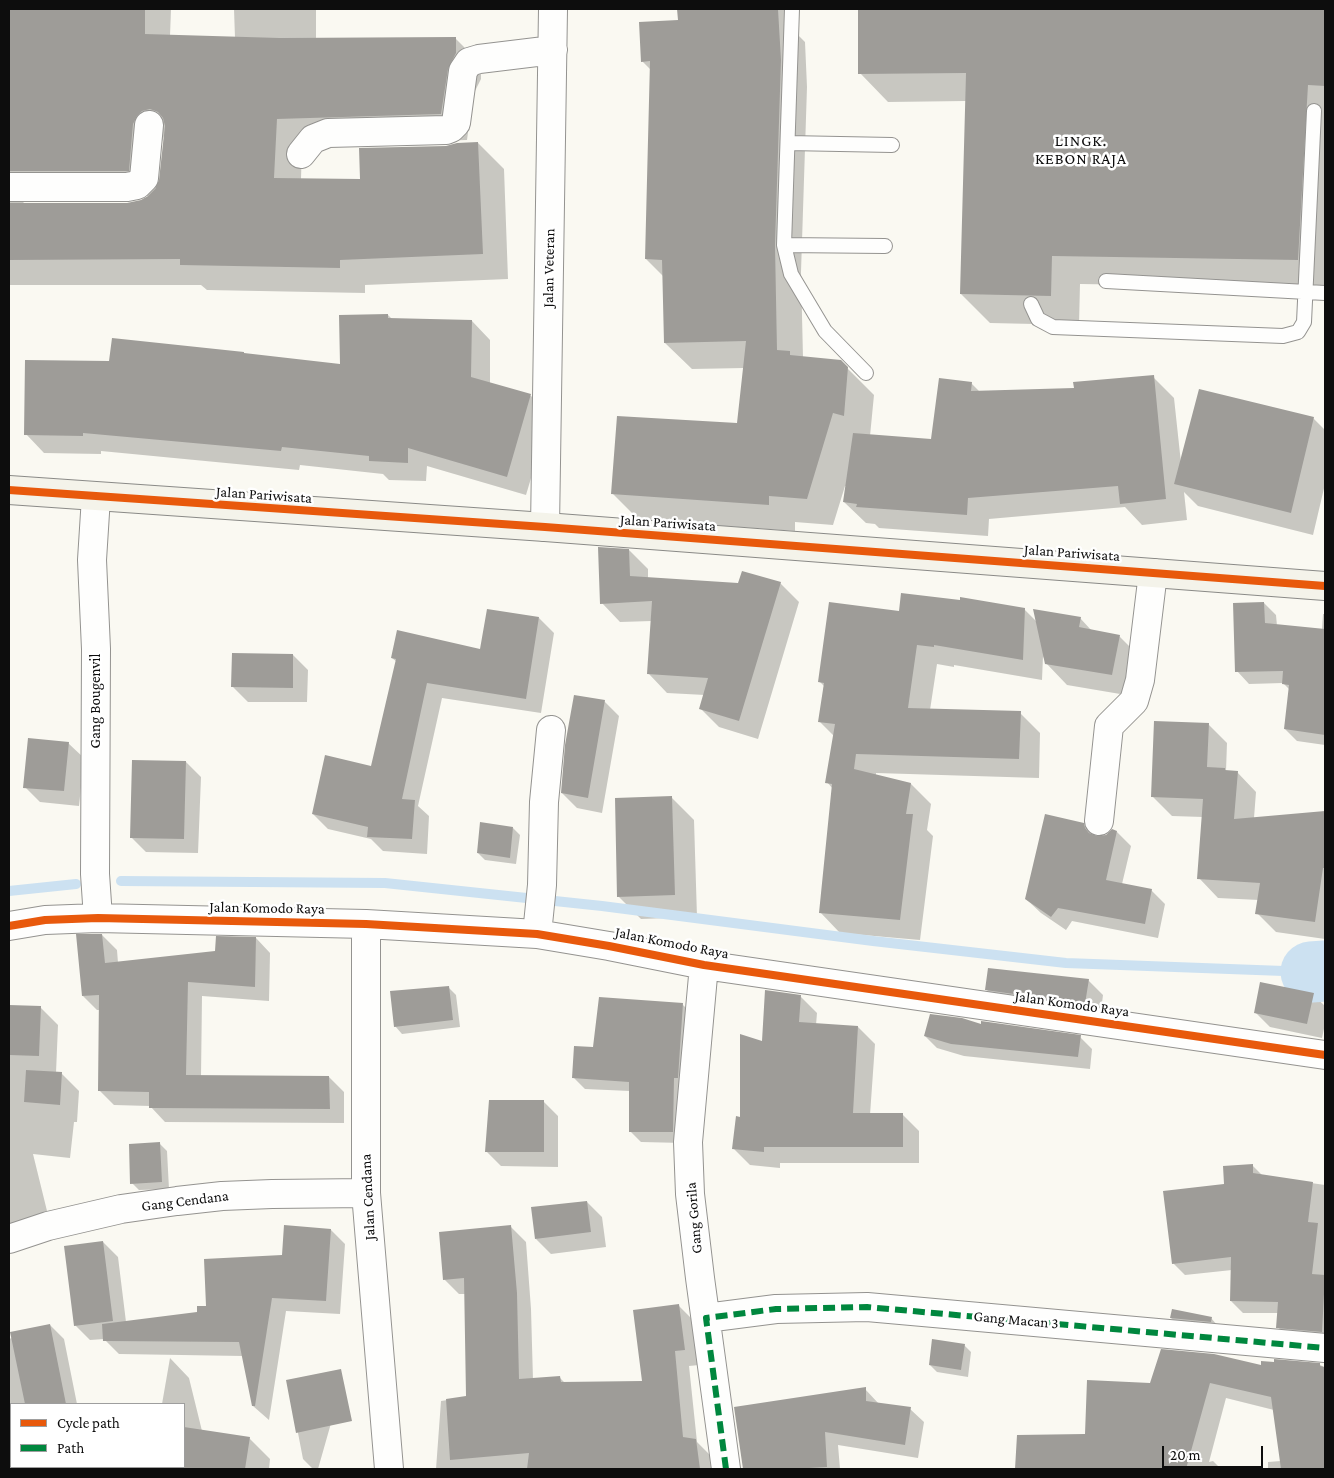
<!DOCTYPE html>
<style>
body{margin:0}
#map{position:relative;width:1334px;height:1478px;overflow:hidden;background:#faf9f2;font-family:"Crimson Pro",serif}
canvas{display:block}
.frame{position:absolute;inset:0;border:10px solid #0d0d0d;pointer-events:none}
.legend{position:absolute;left:10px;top:1403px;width:175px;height:65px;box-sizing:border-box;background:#fff;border:1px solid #9e9e9e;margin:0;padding:6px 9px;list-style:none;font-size:15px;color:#0d0d0d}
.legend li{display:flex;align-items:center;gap:10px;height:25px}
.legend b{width:25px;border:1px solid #9e9e9e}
.scale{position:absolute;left:1162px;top:1446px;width:101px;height:22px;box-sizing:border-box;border:2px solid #0d0d0d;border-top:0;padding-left:6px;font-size:15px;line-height:18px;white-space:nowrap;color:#0d0d0d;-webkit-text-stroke:4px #fff;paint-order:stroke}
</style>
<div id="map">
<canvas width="1334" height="1478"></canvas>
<div class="frame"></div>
<ul class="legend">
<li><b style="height:6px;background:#e8590c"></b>Cycle path</li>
<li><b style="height:6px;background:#00873e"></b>Path</li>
</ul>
<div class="scale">20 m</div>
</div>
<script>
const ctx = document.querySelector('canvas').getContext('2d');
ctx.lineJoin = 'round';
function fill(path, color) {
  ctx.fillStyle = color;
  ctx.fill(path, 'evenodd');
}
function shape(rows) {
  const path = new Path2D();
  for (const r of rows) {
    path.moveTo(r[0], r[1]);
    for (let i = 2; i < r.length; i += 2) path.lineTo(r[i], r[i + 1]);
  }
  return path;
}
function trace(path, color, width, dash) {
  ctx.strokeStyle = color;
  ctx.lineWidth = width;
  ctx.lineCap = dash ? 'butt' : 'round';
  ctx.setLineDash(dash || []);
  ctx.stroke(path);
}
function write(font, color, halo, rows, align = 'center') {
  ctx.font = font + ' "Crimson Pro",serif';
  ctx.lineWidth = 5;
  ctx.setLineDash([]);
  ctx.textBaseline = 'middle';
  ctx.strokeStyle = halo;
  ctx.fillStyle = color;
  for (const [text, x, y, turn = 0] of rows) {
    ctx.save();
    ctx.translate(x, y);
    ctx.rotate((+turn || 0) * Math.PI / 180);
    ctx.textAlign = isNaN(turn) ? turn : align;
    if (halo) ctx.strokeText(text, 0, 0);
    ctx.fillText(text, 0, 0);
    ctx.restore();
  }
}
const shadow = shape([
 [9,9,171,9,170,36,235,38,234,9,316,9,316,39,455,38,481,64,481,79,473,95,467,140,302,145,301,179,361,181,447,147,478,143,504,169,508,279,365,285,365,293,207,290,201,285,9,285],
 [164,136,161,180,155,192,159,149],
 [151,196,141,201,127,204,22,204,27,199,35,197],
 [679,9,789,9,790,27,805,42,807,87,801,272,803,358,841,362,874,395,870,436,932,441,971,383,980,392,1075,390,1153,377,1174,398,1181,463,1313,418,1325,430,1325,484,1313,535,1198,506,1184,492,1187,520,1142,525,1125,507,989,519,988,536,879,528,875,524,866,523,844,502,847,486,845,486,833,525,795,522,795,531,639,520,613,494,738,425,744,368,692,369,665,343,663,276,646,259,651,70,642,61,679,21],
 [859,9,1325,9,1325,288,1080,284,1079,325,990,323,961,294,966,101,888,102,860,73],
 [388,315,392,319,472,321,490,340,490,384,531,396,550,414,526,495,427,466,426,481,389,480,383,474,300,465,299,470,101,451,101,454,44,453,26,434,110,362,245,354,341,365],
 [629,550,648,569,648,578,739,584,780,583,799,602,758,739,719,727,700,708,705,695,667,693,649,674,652,621,620,622,602,603],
 [1264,603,1276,615,1277,626,1322,630,1323,614,1325,614,1325,745,1297,741,1285,729,1290,690,1283,683,1249,684,1237,671],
 [1024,609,1037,622,1080,618,1092,631,1119,636,1140,657,1132,696,1067,685,1046,663,1043,656,1042,680,954,665,954,667,937,664,930,710,1020,713,1040,733,1039,778,876,773,876,776,911,784,931,804,927,830,933,836,920,940,840,933,820,912,833,789,827,782,834,736,820,722,824,686,820,682,900,613],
 [539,618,554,633,541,713,442,698,418,806,429,816,427,854,383,851,371,839,328,829,313,814,372,767,397,662,392,658,481,651],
 [293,655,308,670,307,702,248,702,233,687],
 [604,701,619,716,602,813,577,808,562,793],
 [1208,724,1227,743,1226,771,1237,772,1256,792,1254,818,1325,812,1325,939,1276,932,1257,913,1259,900,1218,898,1199,878,1203,817,1172,816,1153,797],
 [68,743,84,758,79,806,40,802,25,787],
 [186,762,201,777,198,853,146,852,131,837],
 [671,797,694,820,697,917,641,919,618,896],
 [1083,824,1097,838,1106,836,1117,832,1131,846,1122,884,1151,890,1165,904,1158,938,1072,921,1066,930,1041,913,1026,899],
 [513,828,520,835,516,864,485,860,478,853],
 [102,935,117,950,118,963,216,952,256,938,270,953,269,1001,202,996,201,1077,329,1077,344,1092,344,1123,165,1122,150,1106,114,1105,99,1090,100,1010,97,1010,83,996],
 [1088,980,1103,995,1100,1019,1002,1005,987,990],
 [448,987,456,995,460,1027,402,1034,395,1026],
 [1313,995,1325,1006,1325,1024,1322,1038,1270,1027,1255,1012],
 [800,996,817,1013,816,1025,858,1027,875,1044,870,1115,903,1115,919,1131,919,1163,780,1163,780,1168,750,1165,734,1149,763,1042],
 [682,1004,693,1015,684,1143,641,1142,630,1131,630,1091,585,1089,574,1078,594,1048],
 [9,1006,40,1007,58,1025,56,1073,61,1073,79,1091,77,1122,74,1122,70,1158,33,1154,48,1215,9,1225],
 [982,1025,1080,1037,1092,1049,1090,1069,964,1056,937,1048,925,1036],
 [543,1101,558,1116,558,1167,501,1166,486,1151],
 [160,1144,167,1151,169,1189,139,1190,132,1183],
 [1252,1165,1263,1176,1325,1185,1325,1343,1289,1339,1278,1327,1278,1313,1243,1313,1231,1301,1232,1270,1185,1275,1173,1263,1226,1185],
 [587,1202,602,1217,606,1247,551,1254,536,1239],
 [511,1227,526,1242,531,1309,533,1380,560,1378,565,1383,643,1382,679,1306,694,1321,699,1365,689,1366,697,1442,711,1456,712,1469,436,1469,441,1401,467,1397,466,1294,459,1294,444,1279],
 [331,1230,345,1244,340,1314,286,1311,269,1420,253,1406,243,1356,119,1354,104,1339,90,1340,75,1325,103,1242,118,1257,126,1322,198,1313,284,1256],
 [1171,1318,1211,1318,1218,1326,1178,1325],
 [50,1325,64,1339,77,1404,11,1404,11,1467,73,1467,73,1469,9,1469,9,1339],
 [964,1345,971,1352,968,1377,937,1372,930,1365],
 [170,1358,189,1378,202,1431,249,1438,270,1459,269,1469,152,1469,152,1467,184,1467,184,1404,162,1404],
 [1319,1364,1325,1368,1325,1469,1268,1469,1268,1462,1281,1461,1274,1410,1226,1398,1209,1462,1213,1461,1221,1469,1016,1469,1018,1436,1086,1435,1151,1385,1262,1366],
 [288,1381,341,1388,318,1469,313,1469,303,1459],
 [865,1389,879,1404,910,1409,924,1422,918,1458,838,1445,840,1469,750,1469,746,1407]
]);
const stream = shape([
 [121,881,385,883,602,906,873,941,1066,963,1311,972],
 [9,891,76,884]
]);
const river = shape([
 [1311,972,1325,971]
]);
const building = shape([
 [9,9,145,9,145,34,280,38,456,37,456,53,448,69,441,114,277,119,274,178,360,179,359,148,446,146,457,143,478,142,483,254,340,260,340,268,180,265,180,259,9,260,9,203,127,203,141,200,148,196,155,189,159,180,165,126,163,118,158,112,150,109,142,111,137,116,133,124,129,171,9,171],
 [677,9,778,9,781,60,775,245,777,350,790,351,790,355,841,360,848,367,844,416,833,413,807,499,769,496,769,505,611,494,617,416,737,423,746,341,664,343,662,260,645,259,650,61,641,62,639,22,678,20],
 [858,9,1325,9,1325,86,1308,85,1298,260,1052,256,1051,296,960,294,966,73,858,74],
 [388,314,388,318,472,320,471,377,531,394,507,477,408,448,408,463,369,461,369,456,282,447,281,451,83,433,83,436,24,435,25,360,109,361,112,338,244,352,244,353,340,364,339,315],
 [1154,375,1166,499,1120,504,1118,486,968,498,967,515,856,507,857,504,843,502,853,433,931,439,939,378,972,382,971,391,1074,388,1073,382],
 [1199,389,1314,417,1291,513,1174,484],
 [598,547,629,549,630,576,738,583,742,571,781,582,739,721,699,709,708,678,647,674,652,601,600,604],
 [901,593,960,600,960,597,1025,608,1023,660,934,645,934,647,917,645,908,708,1021,711,1019,759,856,754,854,769,911,783,906,814,913,814,900,920,819,913,832,784,825,783,835,724,818,722,824,683,818,682,829,602,899,611],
 [1264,602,1265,623,1325,629,1325,735,1284,729,1289,685,1282,684,1283,671,1235,672,1233,603],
 [487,609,539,617,526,699,427,683,402,799,415,800,412,839,367,837,368,827,312,814,325,755,371,766,396,659,391,658,397,630,480,649],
 [1033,609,1081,617,1079,627,1120,635,1112,675,1045,664],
 [232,653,293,654,293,688,231,687],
 [574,695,605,700,588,798,561,793,565,745],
 [1154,721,1209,723,1207,767,1225,768,1225,770,1238,771,1234,819,1325,811,1325,868,1323,868,1315,922,1255,914,1260,883,1197,879,1203,799,1151,797],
 [28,738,69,742,64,791,23,788],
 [132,760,186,761,184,839,130,838],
 [672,796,675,895,617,897,615,798],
 [1045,814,1084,823,1085,828,1089,833,1097,836,1106,835,1112,829,1117,831,1106,880,1152,889,1145,924,1058,908,1051,917,1025,899],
 [480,822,513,827,510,858,477,853],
 [76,934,102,934,105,963,215,951,216,936,256,937,255,987,188,982,186,1075,329,1076,330,1109,149,1108,149,1092,98,1091,99,995,82,996],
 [988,968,1089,979,1085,1004,985,990],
 [1260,982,1314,993,1307,1024,1254,1013],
 [449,986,453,1020,394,1027,390,991],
 [765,990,801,995,799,1022,858,1026,853,1113,903,1113,903,1147,764,1147,764,1152,732,1149,736,1116,740,1117,740,1034,762,1041],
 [599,997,683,1003,678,1078,674,1078,673,1132,629,1132,629,1082,572,1078,574,1046,593,1047],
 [9,1005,41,1006,39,1056,9,1055],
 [930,1014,962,1018,981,1024,981,1021,1081,1035,1078,1057,951,1044,924,1036],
 [26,1070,62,1072,60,1105,24,1102],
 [489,1100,544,1100,544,1152,485,1152],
 [160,1142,162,1182,130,1184,129,1144],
 [1253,1164,1253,1173,1313,1182,1308,1222,1318,1223,1312,1274,1325,1275,1322,1332,1276,1328,1278,1302,1230,1301,1231,1257,1172,1264,1163,1191,1224,1184,1223,1166],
 [587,1201,591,1232,535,1239,531,1207],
 [284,1225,331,1229,326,1301,272,1298,255,1406,252,1406,239,1342,103,1341,102,1324,197,1312,197,1306,206,1306,204,1259,282,1255],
 [511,1225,517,1293,519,1379,560,1376,561,1382,642,1381,633,1310,679,1304,685,1350,675,1351,683,1437,696,1439,700,1469,527,1469,529,1453,450,1460,446,1399,466,1396,464,1278,443,1280,439,1232],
 [103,1241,113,1321,74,1326,64,1246],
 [1172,1309,1212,1317,1211,1322,1170,1318],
 [50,1324,66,1404,25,1404,10,1332],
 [932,1339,965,1344,961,1370,929,1365],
 [1161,1349,1214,1354,1261,1365,1261,1361,1274,1362,1274,1359,1320,1363,1320,1366,1325,1367,1325,1469,1281,1469,1271,1397,1210,1383,1186,1469,1015,1469,1017,1435,1085,1434,1087,1380,1150,1383],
 [341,1369,352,1421,296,1433,286,1380],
 [866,1387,866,1401,911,1407,905,1445,825,1432,827,1467,791,1469,743,1469,734,1407],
 [184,1427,250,1437,245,1469,184,1469]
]);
const lane = shape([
 [792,9,784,245,791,274,825,331,866,373],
 [788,143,892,145],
 [784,245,885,246],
 [1106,281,1325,293],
 [1031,304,1038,319,1053,327,1283,336,1298,332,1304,322,1314,111]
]);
const street = shape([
 [301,154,313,139,328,133,446,130,451,128,456,123,463,71,469,62,479,59,553,50],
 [9,187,127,187,137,185,144,178,149,125],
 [96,497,92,560,96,649,95,874,98,918],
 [545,527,553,9],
 [1099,821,1109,726,1134,701,1140,680,1153,573],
 [366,924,366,1193,389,1469],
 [9,926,45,920,98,918,366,924,537,934,609,946,704,965,1325,1055],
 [537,934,542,885,544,802,551,730],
 [704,965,688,1142,690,1194,700,1278,726,1469],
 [9,1239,48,1226,121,1209,177,1201,222,1196,272,1194,366,1193],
 [706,1318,776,1309,867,1307,1325,1348]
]);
const secondary = shape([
 [9,490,545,527,1325,586]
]);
const quiet = shape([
 [726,1469,706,1318,776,1309,867,1307,1325,1348]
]);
const cycleway = shape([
 [9,490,545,527,1325,586],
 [9,926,45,920,98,918,366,924,537,934,609,946,704,965,1325,1055]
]);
const streetNames = [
 ["Jalan Veteran",549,268,-89],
 ["Jalan Pariwisata",264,495,4],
 ["Jalan Pariwisata",668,523,4],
 ["Jalan Pariwisata",1072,553,4],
 ["Gang Bougenvil",95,701,-90],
 ["Jalan Komodo Raya",267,908,1],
 ["Jalan Komodo Raya",672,943,11],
 ["Jalan Komodo Raya",1072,1004,8],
 ["Jalan Cendana",368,1197,-93],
 ["Gang Cendana",185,1201,-7],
 ["Gang Gorila",694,1218,-95],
 ["Gang Macan 3",1016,1320,5]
];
const neighbourhoodNames = [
 ["LINGK.",1081,141],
 ["KEBON RAJA",1081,159]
];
fill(shadow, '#0003');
trace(stream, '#cce1f1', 10);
trace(river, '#cce1f1', 61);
fill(building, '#9e9c98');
trace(lane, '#949390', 16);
trace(street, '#949390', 30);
trace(secondary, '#8a8a87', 30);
trace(lane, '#fefefd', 14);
trace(street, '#fefefd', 28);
trace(secondary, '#f4f3ea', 28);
trace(quiet, '#00873e', 6, [12, 6]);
trace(cycleway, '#e8590c', 8);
write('15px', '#0d0d0d', '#fff', streetNames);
ctx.letterSpacing = '1px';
write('16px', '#0d0d0d', '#fff', neighbourhoodNames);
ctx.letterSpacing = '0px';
</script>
